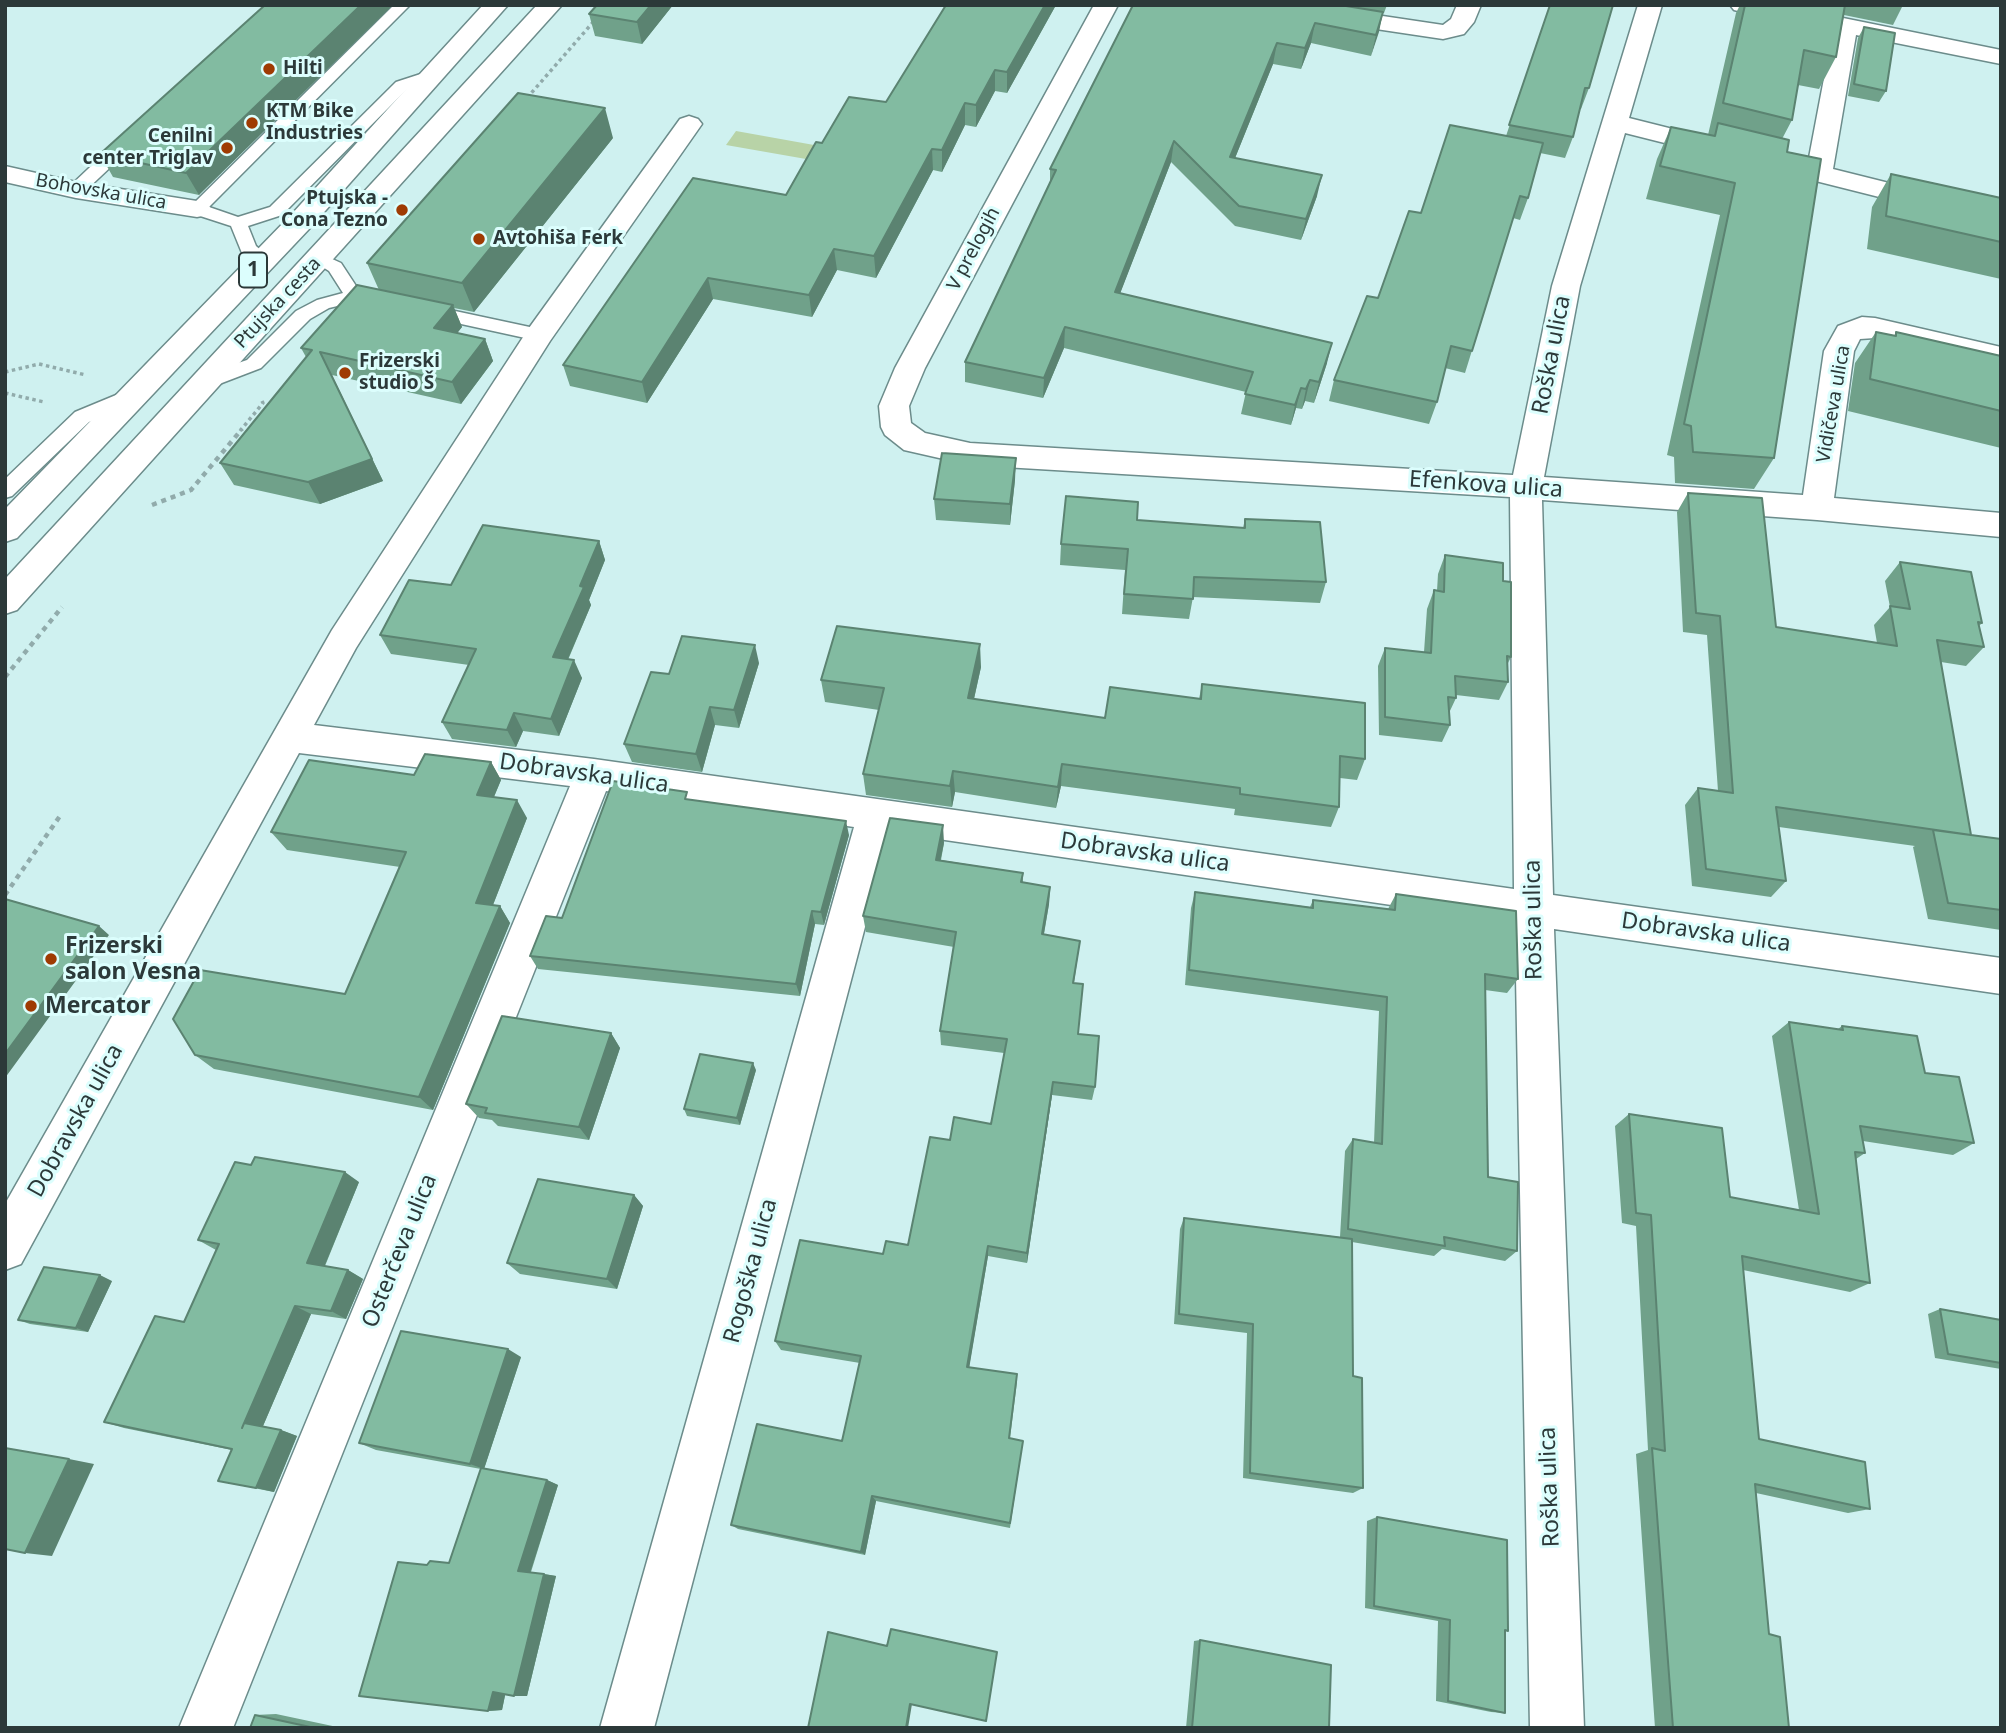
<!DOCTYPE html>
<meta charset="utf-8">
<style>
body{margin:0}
#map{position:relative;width:2006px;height:1733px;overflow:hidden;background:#cff1f0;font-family:"Noto Sans",sans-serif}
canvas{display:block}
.frame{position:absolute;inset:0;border:7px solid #2c3939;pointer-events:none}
</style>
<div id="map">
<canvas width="2006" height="1733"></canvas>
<div class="frame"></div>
</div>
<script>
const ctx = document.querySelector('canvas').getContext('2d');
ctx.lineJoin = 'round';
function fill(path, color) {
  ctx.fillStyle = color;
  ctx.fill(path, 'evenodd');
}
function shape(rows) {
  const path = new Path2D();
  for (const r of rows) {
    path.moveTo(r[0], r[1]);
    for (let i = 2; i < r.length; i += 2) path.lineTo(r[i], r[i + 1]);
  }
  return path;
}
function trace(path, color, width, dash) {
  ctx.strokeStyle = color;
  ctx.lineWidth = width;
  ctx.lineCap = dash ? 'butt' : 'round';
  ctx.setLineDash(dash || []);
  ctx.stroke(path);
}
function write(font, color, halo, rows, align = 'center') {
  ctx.font = font + ' "Noto Sans",sans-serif';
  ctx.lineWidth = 6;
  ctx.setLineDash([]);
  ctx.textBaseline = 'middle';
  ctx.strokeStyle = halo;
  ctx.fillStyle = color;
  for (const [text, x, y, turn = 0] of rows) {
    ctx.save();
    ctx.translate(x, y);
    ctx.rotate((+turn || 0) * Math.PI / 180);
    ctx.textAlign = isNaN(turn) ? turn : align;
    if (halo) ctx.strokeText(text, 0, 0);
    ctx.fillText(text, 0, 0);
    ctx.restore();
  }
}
const green = shape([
 [736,131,814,145,815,145,806,159,726,145]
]);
const pathFar1 = shape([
 [527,98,595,20],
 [5,372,39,364,86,375],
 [5,393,44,402],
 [240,431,263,403,261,399]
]);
const path = shape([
 [152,505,191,490,242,429],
 [5,677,62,607],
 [5,895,60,816]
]);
const service = shape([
 [394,5,410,5,209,207,238,217,270,207,396,82,436,69,444,74,442,77,408,88,282,215,248,226,256,246,272,260,269,264,257,264,242,253,231,226,191,213,188,209,394,5],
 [129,135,137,140,135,144,82,194,70,194,67,190,70,186,123,136,129,135],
 [319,253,341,263,360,292,383,297,386,301,383,305,377,307,354,302,329,308,310,319,261,368,214,386,200,386,197,381,200,376,247,360,296,311,317,300,343,293,329,271,310,259,319,253],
 [427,305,539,329,546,331,548,335,546,339,539,341,420,315,418,311,427,305],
 [133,388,140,390,143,395,140,400,89,422,12,496,5,498,5,479,75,412,133,388]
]);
const minor = shape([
 [1094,5,1118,5,925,368,909,406,911,423,925,433,970,443,1513,475,1552,286,1638,5,1662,5,1629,118,1808,163,1833,31,1742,12,1734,10,1730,5,1779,5,2001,50,2001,64,1856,35,1833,169,1921,191,1925,197,1921,203,1911,205,1625,133,1580,286,1544,477,1803,495,1824,351,1838,326,1862,317,1875,318,2001,347,2001,367,1875,338,1860,339,1854,351,1834,498,2001,513,2001,537,1817,520,1542,500,1553,895,2001,958,2001,994,1554,929,1584,1728,1530,1728,1515,923,890,832,654,1728,600,1728,854,827,606,791,233,1728,179,1728,570,786,299,753,21,1264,5,1270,5,1204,332,630,529,328,680,119,689,116,698,119,702,124,550,341,356,648,314,725,594,759,1514,889,1510,497,970,465,904,450,885,435,881,427,879,406,895,368,1094,5],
 [1457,5,1481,5,1474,22,1464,34,1443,39,1329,22,1321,20,1317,15,1321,10,1329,8,1443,25,1451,19,1457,5],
 [5,166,76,182,197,201,207,203,211,209,207,215,197,217,76,198,5,182,5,166]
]);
const primary = shape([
 [483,5,508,5,310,228,17,538,5,542,5,509,290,216,483,5],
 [537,5,562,5,17,610,5,614,5,579,537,5]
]);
const wall = shape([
 [265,5,199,195,113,177,100,154],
 [597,5,673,5,642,44,595,36,589,14],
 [946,5,1056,5,1007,93,995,91,976,127,965,125,942,172,933,170,876,278,837,270,812,317,713,299,647,403,570,386,563,365,786,195,822,143,886,102],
 [1133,5,1387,5,1384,13,1383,13,1371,56,1311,43,1301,69,1273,64,1235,158,1317,196,1301,240,1235,226,1171,162,1120,293,1327,363,1314,403,1305,401,1302,409,1296,408,1291,425,1241,414,1246,392,1064,348,1043,398,965,382,965,362,1050,183,1050,169],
 [1550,5,1589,88,1581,109,1580,108,1573,137,1565,158,1540,153,1528,198,1520,220,1513,218,1465,373,1445,368,1437,402,1429,424,1329,401,1334,380,1378,298,1421,213,1506,136],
 [1740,5,1903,5,1893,25,1844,15,1836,57,1819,89,1798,85,1792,120,1782,139,1787,152,1774,458,1754,489,1675,483,1674,457,1667,455,1720,215,1646,199,1657,159,1671,127,1708,135,1736,13],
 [1864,27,1886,91,1879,102,1848,96,1858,38],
 [613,138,474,312,454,308,462,327,457,333,485,339,493,361,461,404,332,375,383,481,320,504,234,485,220,463,306,357,301,348,379,290,367,263],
 [1891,174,2001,198,2001,279,1867,249,1872,207],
 [1876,332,1894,336,1896,332,2001,356,2001,448,1848,411,1855,363],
 [1015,480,1010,525,936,520,934,499],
 [1688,493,1776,627,1877,643,1874,625,1890,607,1885,581,1900,562,1982,623,1979,626,1984,647,1966,666,1941,662,1971,835,2001,839,2001,930,1928,919,1913,847,1915,846,1779,827,1786,881,1771,897,1692,886,1685,805,1698,788,1718,791,1707,635,1683,632,1677,512],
 [1245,519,1326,582,1320,603,1193,597,1189,619,1122,614,1125,570,1060,565,1061,544,1137,520,1243,528],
 [599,541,605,560,589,600,591,605,568,660,582,678,559,736,523,731,516,747,452,739,442,722,469,665,391,654,380,635,451,585],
 [1445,555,1503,581,1511,657,1507,665,1508,682,1499,700,1456,695,1456,698,1449,713,1450,725,1442,742,1379,735,1378,666,1385,648,1424,652,1427,609,1434,590,1437,591,1438,574],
 [759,663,739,728,715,725,702,772,632,762,624,744,669,674],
 [981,667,974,699,1105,718,1199,699,1202,684,1365,759,1357,780,1340,778,1339,807,1331,827,1234,815,1235,809,1061,786,1056,808,955,792,952,807,866,795,863,774,879,710,825,702,821,680],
 [491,762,501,780,494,797,527,818,493,905,500,906,510,923,433,1110,214,1069,195,1055,345,994,400,867,287,850,271,832,414,775],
 [690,800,849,835,824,925,815,924,800,996,538,969,530,956,562,918],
 [944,843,941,860,1023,873,1023,882,1050,887,1049,904,1044,934,1080,941,1074,983,1078,1034,1095,1087,1092,1100,1052,1095,1027,1263,988,1256,969,1367,1017,1382,1010,1438,1023,1441,1010,1528,876,1501,865,1555,738,1529,731,1525,842,1441,860,1363,781,1350,775,1341,883,1254,908,1245,950,1140,991,1124,1004,1053,941,1045,940,1031,954,947,866,932,863,916],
 [1195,892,1310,907,1313,900,1388,909,1396,894,1518,979,1507,993,1485,990,1488,1177,1517,1251,1505,1261,1442,1249,1434,1256,1352,1242,1353,1376,1363,1488,1353,1493,1243,1478,1247,1333,1174,1324,1180,1229,1184,1218,1340,1237,1345,1151,1353,1139,1374,1143,1379,1011,1185,985,1191,908],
 [1789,1022,1838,1029,1842,1026,1925,1073,1974,1143,1953,1155,1863,1141,1865,1153,1856,1159,1870,1283,1850,1292,1743,1270,1759,1439,1870,1509,1848,1513,1756,1493,1769,1634,1789,1728,1655,1728,1636,1454,1648,1450,1636,1226,1622,1223,1615,1126,1629,1114,1730,1197,1799,1210,1772,1036],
 [611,1033,620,1048,589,1140,498,1126,492,1120,479,1118,466,1104],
 [756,1070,740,1125,687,1116,684,1109],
 [359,1182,325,1266,348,1270,363,1279,346,1319,311,1314,263,1426,281,1430,297,1436,274,1492,218,1481,232,1450,124,1428,104,1422,184,1322,216,1250,198,1240],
 [634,1195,643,1206,617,1289,520,1274,507,1263],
 [112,1281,88,1332,30,1324,18,1320],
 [1940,1309,2001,1320,2001,1369,1935,1358,1928,1314],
 [521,1357,484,1469,547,1480,558,1485,531,1572,556,1576,527,1696,505,1695,502,1710,488,1711,427,1565,449,1563,481,1469,376,1450,359,1443],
 [1377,1517,1508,1631,1505,1631,1505,1713,1491,1712,1436,1701,1438,1621,1365,1608,1367,1521],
 [1200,1640,1329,1728,1186,1728,1194,1641],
 [276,1714,342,1728,250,1728,255,1715]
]);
const shadedWall = shape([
 [361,5,393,5,199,195,186,173],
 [651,5,673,5,642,44,637,22],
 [1045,5,1056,5,1007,93,1007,72],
 [1383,12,1379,32,1371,56,1376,35],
 [1315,23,1311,43,1301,69,1305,48],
 [1277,43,1273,64,1227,178,1230,157],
 [995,70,995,91,976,127,976,105],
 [965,103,965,125,942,172,942,150],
 [605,108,613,138,474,312,462,283],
 [1174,141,1171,162,1113,312,1115,292],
 [932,149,933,170,876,278,874,256],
 [1322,175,1317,196,1301,240,1306,219],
 [834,249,837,270,812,317,809,295],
 [708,278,713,299,647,403,642,382],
 [453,305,462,327,443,351,434,328],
 [1065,327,1064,348,1043,398,1044,378],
 [485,339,493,361,461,404,452,382],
 [1332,343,1327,363,1314,403,1319,382],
 [320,352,383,481,320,504,308,482],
 [1310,380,1305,401,1302,409,1306,389],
 [1301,388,1296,408,1291,425,1295,405],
 [1016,458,1015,480,1010,525,1010,504],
 [599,541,605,560,589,600,591,605,561,675,553,657,580,586],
 [980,644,981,667,969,721,968,698],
 [755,645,759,663,739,728,734,710],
 [574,660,582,678,559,736,551,719],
 [710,707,715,725,702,772,696,754],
 [514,713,523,731,516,747,507,730],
 [491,762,501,780,487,813,477,795],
 [1062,764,1061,786,1056,808,1058,787],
 [953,771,955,792,952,807,950,786],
 [517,800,527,818,487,920,476,903],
 [846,821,849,835,824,925,821,912],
 [943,825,944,843,937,876,936,860],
 [1050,887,1049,904,1041,950,1042,934],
 [500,906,510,923,433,1110,419,1097],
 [812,911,815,924,800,996,796,984],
 [99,926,109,935,5,1078,5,1054],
 [611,1033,620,1048,589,1140,579,1127],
 [753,1063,756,1070,740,1125,737,1118],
 [1053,1082,1052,1095,1027,1263,1027,1253],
 [345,1172,359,1182,322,1272,307,1263],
 [634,1195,643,1206,617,1289,607,1279],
 [988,1246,988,1256,968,1375,967,1367],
 [348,1270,363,1279,346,1319,331,1311],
 [100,1275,112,1281,88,1332,76,1328],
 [295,1306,311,1314,260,1433,242,1428],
 [508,1349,521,1357,484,1469,470,1464],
 [281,1430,297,1436,274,1492,256,1488],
 [69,1459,94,1464,52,1556,25,1553],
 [547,1480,558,1485,530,1573,518,1571],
 [872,1496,876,1501,865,1555,861,1552],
 [544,1574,556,1576,527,1696,514,1696],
 [506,1691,502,1710,488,1711,493,1692],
 [910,1704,912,1704,908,1728,906,1728]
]);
const building = shape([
 [265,5,361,5,186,173,100,154,265,5],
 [597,5,651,5,637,22,589,14,597,5],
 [946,5,1045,5,1007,72,995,70,976,105,965,103,942,150,932,149,874,256,834,249,809,295,708,278,642,382,563,365,693,178,786,195,816,142,822,143,849,97,886,102,946,5],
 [1133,5,1340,5,1383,12,1376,35,1315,23,1305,48,1277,43,1230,157,1322,175,1306,219,1239,206,1174,141,1115,292,1332,343,1319,382,1310,380,1306,389,1301,388,1295,405,1245,394,1253,372,1065,327,1044,378,965,362,1056,170,1050,169,1133,5],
 [1550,5,1613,5,1589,88,1585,88,1573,137,1509,125,1550,5],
 [1745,5,1845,5,1836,57,1804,50,1792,120,1723,103,1745,5],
 [1864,27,1895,33,1886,91,1854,84,1864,27],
 [518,93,605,108,462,283,367,263,518,93],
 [1718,123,1789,140,1787,152,1821,159,1774,458,1693,452,1691,426,1684,424,1735,183,1660,166,1671,127,1715,136,1718,123],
 [1450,125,1543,143,1528,198,1520,196,1472,351,1451,346,1437,402,1334,380,1367,296,1378,298,1409,211,1421,213,1450,125],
 [1891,174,2001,198,2001,242,1886,216,1891,174],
 [357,285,453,305,434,328,485,339,452,382,320,352,372,459,308,482,220,463,312,350,301,348,357,285],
 [1876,332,1896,336,1896,332,2001,356,2001,411,1870,379,1876,332],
 [942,453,1016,458,1010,504,934,499,942,453],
 [1688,493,1762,498,1776,627,1897,646,1890,606,1910,609,1900,562,1971,572,1982,623,1978,622,1984,647,1937,640,1971,835,1776,807,1786,881,1706,869,1698,788,1733,793,1720,616,1696,613,1688,493],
 [1066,496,1138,502,1137,520,1245,528,1245,519,1320,522,1326,582,1194,577,1193,599,1124,594,1128,549,1061,544,1066,496],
 [483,525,599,541,580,586,584,587,553,657,574,660,551,719,514,713,507,730,442,722,476,649,380,635,409,580,451,585,483,525],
 [1445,555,1503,563,1503,581,1511,582,1511,657,1507,656,1508,682,1455,676,1456,698,1448,697,1450,725,1385,717,1385,648,1431,653,1434,590,1444,592,1445,555],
 [837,626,980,644,968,698,1105,718,1110,687,1201,699,1202,684,1365,703,1365,759,1340,756,1339,807,1240,794,1240,788,1062,764,1058,787,953,771,950,786,863,774,884,688,821,680,837,626],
 [682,636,755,645,734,710,710,707,696,754,624,744,651,672,669,674,682,636],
 [425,754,491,762,477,795,517,800,476,903,500,906,419,1097,195,1055,173,1019,200,970,345,994,406,852,271,832,309,760,414,775,425,754],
 [613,781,687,792,685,799,846,821,821,912,812,911,796,984,530,956,546,916,562,918,613,781],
 [890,818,943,825,936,860,1023,873,1021,882,1050,887,1042,934,1080,941,1073,983,1083,984,1078,1034,1099,1036,1095,1087,1053,1082,1027,1253,988,1246,967,1367,1017,1374,1009,1438,1023,1441,1010,1523,872,1496,861,1552,731,1525,757,1424,842,1441,861,1356,775,1341,800,1240,883,1254,886,1241,908,1245,930,1137,950,1140,954,1117,991,1124,1007,1039,940,1031,956,932,863,916,890,818],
 [1933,830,2001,839,2001,910,1948,903,1933,830],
 [1195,892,1313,908,1313,900,1395,910,1396,894,1516,911,1518,979,1485,974,1488,1177,1518,1182,1517,1251,1444,1237,1445,1246,1348,1229,1353,1139,1382,1144,1387,997,1189,970,1195,892],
 [5,899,99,926,5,1054,5,899],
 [502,1016,611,1033,579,1127,485,1113,487,1108,466,1104,502,1016],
 [1789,1022,1843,1030,1842,1026,1917,1036,1925,1073,1959,1077,1974,1143,1860,1126,1865,1153,1855,1152,1870,1283,1742,1256,1759,1439,1865,1462,1870,1509,1755,1484,1769,1634,1780,1637,1789,1728,1673,1728,1652,1448,1665,1451,1651,1215,1636,1213,1629,1114,1722,1128,1730,1197,1819,1214,1789,1022],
 [700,1054,753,1063,737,1118,684,1109,700,1054],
 [255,1157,345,1172,307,1263,348,1270,331,1311,295,1306,242,1428,244,1423,281,1430,256,1488,218,1481,232,1449,104,1422,155,1316,184,1322,219,1244,198,1240,235,1162,251,1165,255,1157],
 [538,1179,634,1195,607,1279,507,1263,538,1179],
 [1184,1218,1352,1239,1353,1376,1362,1378,1363,1488,1250,1473,1253,1324,1179,1314,1184,1218],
 [44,1267,100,1275,76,1328,18,1320,44,1267],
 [1940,1309,2001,1320,2001,1363,1948,1354,1940,1309],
 [401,1331,508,1349,470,1464,359,1443,401,1331],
 [5,1448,69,1459,25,1553,5,1549,5,1448],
 [481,1468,547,1480,518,1571,544,1574,514,1696,493,1692,488,1711,359,1696,398,1562,427,1565,430,1561,449,1563,481,1468],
 [1377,1517,1507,1540,1508,1631,1505,1630,1505,1713,1448,1701,1450,1620,1374,1606,1377,1517],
 [891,1629,997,1652,986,1721,910,1704,906,1728,808,1728,828,1632,887,1646,891,1629],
 [1200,1640,1331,1665,1329,1728,1192,1728,1200,1640],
 [255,1715,315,1728,250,1728,255,1715]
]);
const markers = [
 [269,69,7,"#9f3b03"],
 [252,123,7,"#9f3b03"],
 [227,148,7,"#9f3b03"],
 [402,210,7,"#9f3b03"],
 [479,239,7,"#9f3b03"],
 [345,373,7,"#9f3b03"],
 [51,959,7,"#9f3b03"],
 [31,1006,7,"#9f3b03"]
];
const farPoinames = [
 ["Hilti",283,69],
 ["KTM Bike",266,112],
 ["Industries",266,134],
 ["Cenilni",213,137,"right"],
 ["center Triglav",213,159,"right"],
 ["Ptujska -",388,199,"right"],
 ["Cona Tezno",388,221,"right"],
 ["Avtohiša Ferk",493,239],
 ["Frizerski",359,362],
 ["studio Š",359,384]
];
const farStreetnames = [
 ["Bohovska ulica",101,192,10],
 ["V prelogih",974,249,-62],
 ["Ptujska cesta",278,303,-47],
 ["Vidičeva ulica",1834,404,-80]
];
const shields = [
 [253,270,28]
];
const shieldNames = [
 ["1",253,270]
];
const streetNames = [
 ["Roška ulica",1552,355,-79],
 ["Efenkova ulica",1486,485,4],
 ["Dobravska ulica",584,774,8],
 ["Dobravska ulica",1145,853,8],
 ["Roška ulica",1534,920,-91],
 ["Dobravska ulica",1706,933,8],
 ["Dobravska ulica",76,1121,-61],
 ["Osterčeva ulica",400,1251,-68],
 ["Rogoška ulica",751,1271,-75],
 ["Roška ulica",1550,1487,-92]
];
const poiNames = [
 ["Frizerski",65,946],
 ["salon Vesna",65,972],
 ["Mercator",45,1006]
];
fill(green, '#b8d3a7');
trace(service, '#6c8c8b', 3);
trace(minor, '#6c8c8b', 3);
trace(primary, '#6c8c8b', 3);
trace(pathFar1, '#91abab', 3.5, [3.5, 3.5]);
trace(path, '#91abab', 4.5, [5, 5]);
fill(service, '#fff');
fill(minor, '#fff');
fill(primary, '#fff');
fill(wall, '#70a18a');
fill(shadedWall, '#5b8371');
fill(building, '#82bba1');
trace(building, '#5b8371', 2);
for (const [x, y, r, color] of markers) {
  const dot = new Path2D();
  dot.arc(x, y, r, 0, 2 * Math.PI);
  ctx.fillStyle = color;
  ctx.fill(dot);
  trace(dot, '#dcfefd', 2.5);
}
write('bold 19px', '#2c3939', '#dcfefd', farPoinames, 'left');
write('19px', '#2c3939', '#dcfefd', farStreetnames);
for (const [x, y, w] of shields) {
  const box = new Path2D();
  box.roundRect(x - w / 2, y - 17.5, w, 35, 5);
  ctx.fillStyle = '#dcfefd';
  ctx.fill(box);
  trace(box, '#2c3939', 2);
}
write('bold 21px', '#2c3939', null, shieldNames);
write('23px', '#2c3939', '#dcfefd', streetNames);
write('bold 23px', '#2c3939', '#dcfefd', poiNames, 'left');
</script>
